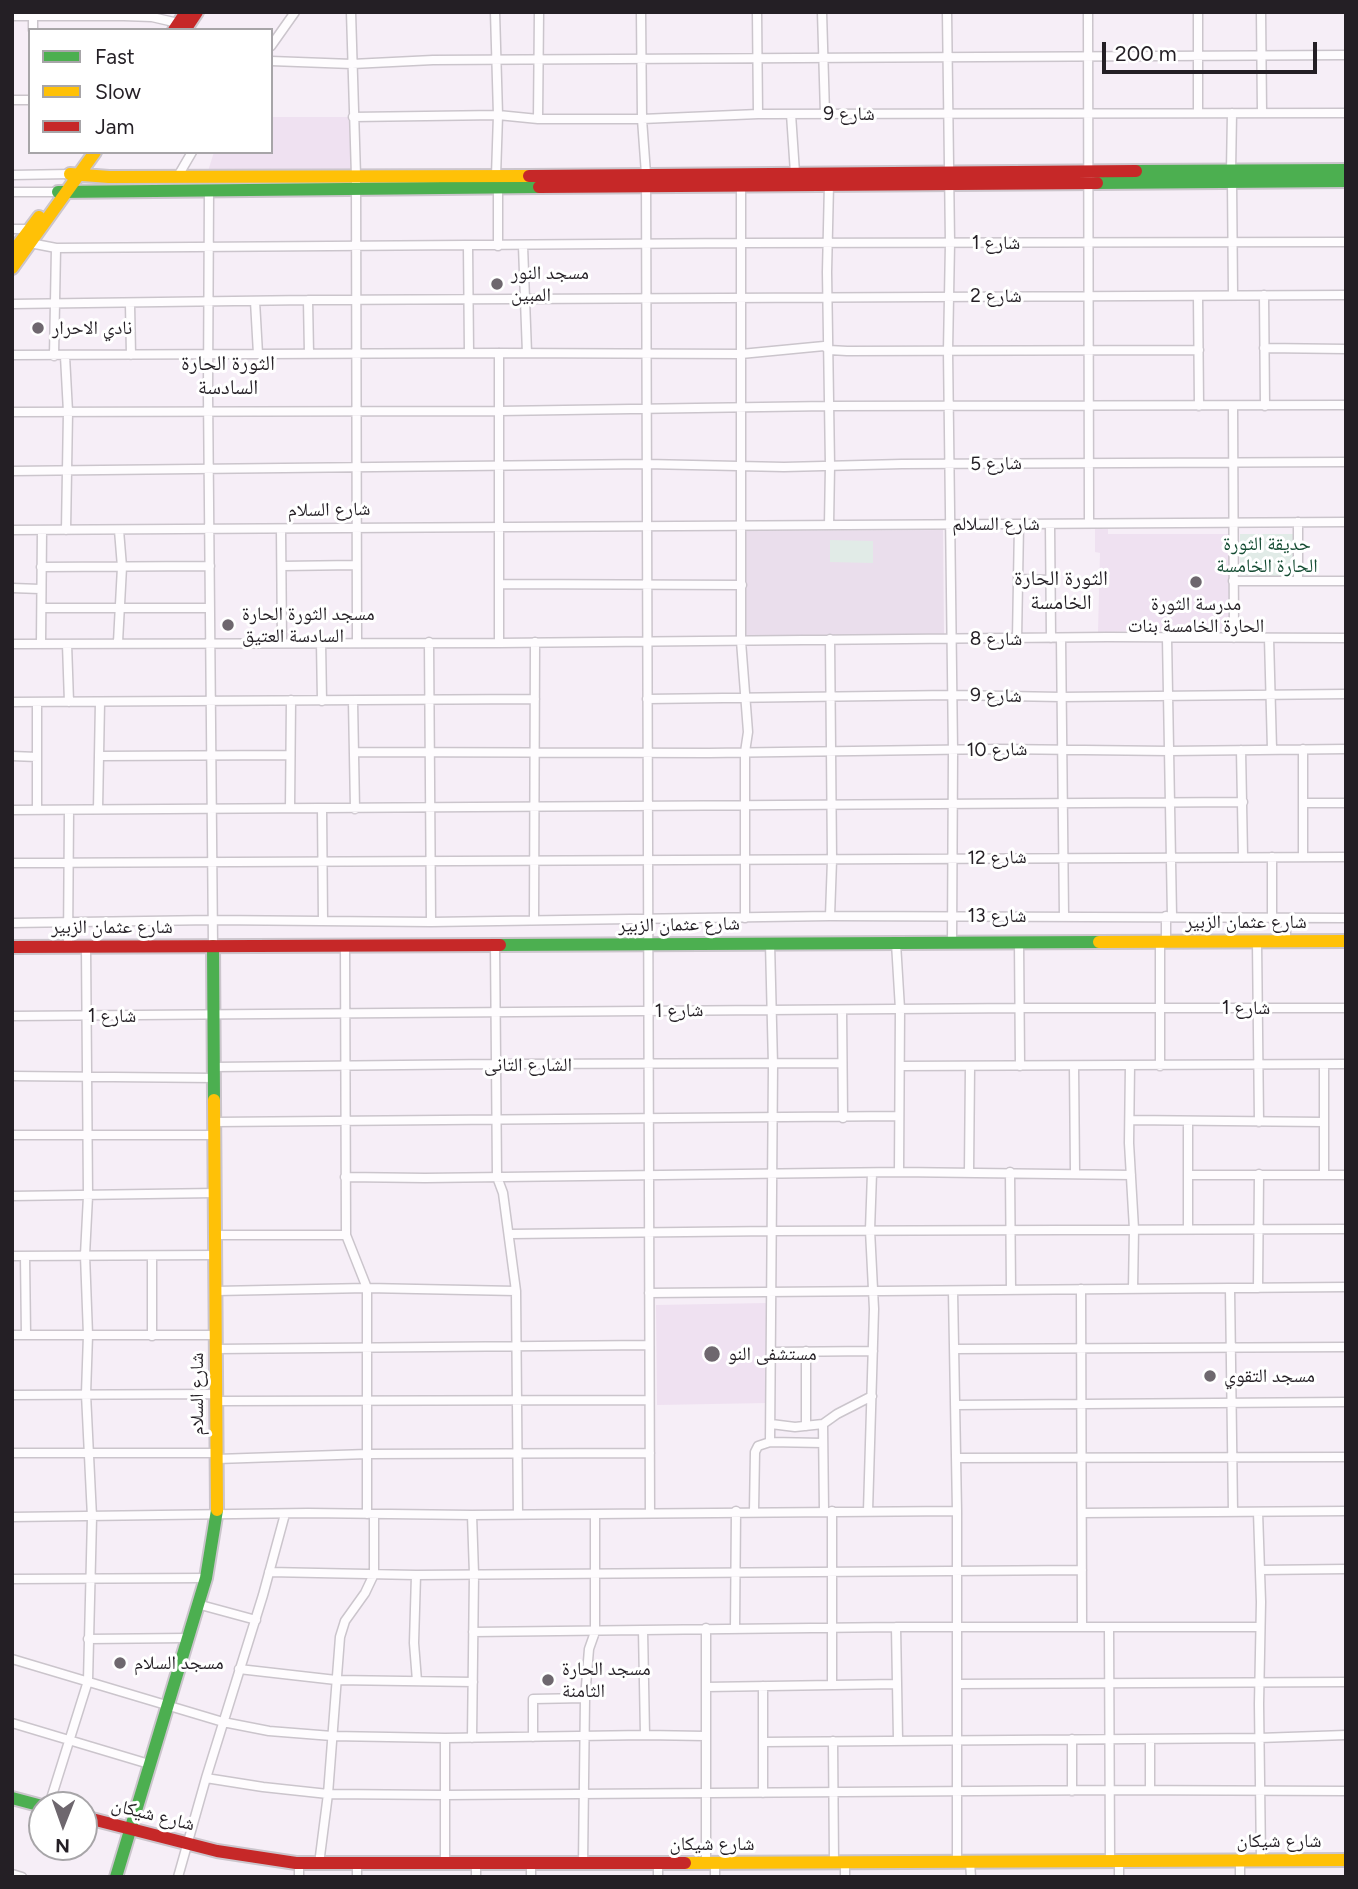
<!DOCTYPE html>
<meta charset="utf-8">
<style>
body{margin:0}
#map{position:relative;width:1358px;height:1889px;overflow:hidden;background:#f6eef7;font-family:Figtree,sans-serif}
canvas{display:block}
.frame{position:absolute;inset:0;border:14px solid #241f25;pointer-events:none}
.legend{position:absolute;left:28px;top:28px;width:245px;height:126px;box-sizing:border-box;background:#fff;border:2px solid #a7a5a8;margin:0;padding:9px 12px;list-style:none;font-size:21px;color:#241f25}
.legend li{display:flex;align-items:center;gap:14px;height:35px}
.legend b{width:35px;border:2px solid #a7a5a8}
.north{position:absolute;left:28px;top:1791px;width:70px;height:70px;box-sizing:border-box;background:#fff;border:2px solid #a7a5a8;border-radius:50%;rotate:181deg;font-size:19px;font-weight:700;line-height:28px;text-align:center;color:#241f25}
.north::after{content:'';display:block;margin:auto;width:24px;height:32px;background:#6e676e;clip-path:polygon(50% 0,100% 100%,50% 72%,0 100%)}
.scale{position:absolute;left:1102px;top:42px;width:215px;height:32px;box-sizing:border-box;border:4px solid #241f25;border-top:0;padding-left:9px;font-size:21px;line-height:24px;white-space:nowrap;color:#241f25;-webkit-text-stroke:5px #fff;paint-order:stroke}
</style>
<div id="map">
<canvas width="1358" height="1889"></canvas>
<div class="frame"></div>
<ul class="legend">
<li><b style="height:9px;background:#4caf50"></b>Fast</li>
<li><b style="height:9px;background:#ffc107"></b>Slow</li>
<li><b style="height:9px;background:#c62828"></b>Jam</li>
</ul>
<div class="north">N</div>
<div class="scale">200 m</div>
</div>
<script>
const ctx = document.querySelector('canvas').getContext('2d');
ctx.lineJoin = 'round';
function fill(path, color) {
  ctx.fillStyle = color;
  ctx.fill(path, 'evenodd');
}
function shape(rows) {
  const path = new Path2D();
  for (const r of rows) {
    path.moveTo(r[0], r[1]);
    for (let i = 2; i < r.length; i += 2) path.lineTo(r[i], r[i + 1]);
  }
  return path;
}
function trace(path, color, width, dash) {
  ctx.strokeStyle = color;
  ctx.lineWidth = width;
  ctx.lineCap = dash ? 'butt' : 'round';
  ctx.setLineDash(dash || []);
  ctx.stroke(path);
}
function write(font, color, halo, rows, align = 'center') {
  ctx.font = font + ' Figtree,"Noto Naskh Arabic",sans-serif';
  ctx.lineWidth = 6;
  ctx.setLineDash([]);
  ctx.textBaseline = 'middle';
  ctx.strokeStyle = halo;
  ctx.fillStyle = color;
  for (const [text, x, y, turn = 0] of rows) {
    ctx.save();
    ctx.translate(x, y);
    ctx.rotate((+turn || 0) * Math.PI / 180);
    ctx.textAlign = isNaN(turn) ? turn : align;
    if (halo) ctx.strokeText(text, 0, 0);
    ctx.fillText(text, 0, 0);
    ctx.restore();
  }
}
const commercial = shape([
 [943,530,944,636,744,637,744,531]
]);
const built = shape([
 [271,117,350,117,351,184,203,187,214,152,271,152],
 [1095,529,1108,529,1108,534,1229,534,1229,630,1098,632,1100,553,1095,552],
 [767,1303,768,1403,657,1405,656,1305]
]);
const green = shape([
 [1240,534,1293,534,1293,576,1240,576],
 [830,540,873,541,873,563,830,562]
]);
const street = shape([
 [351,12,356,176,357,641],
 [495,12,498,115,496,176],
 [641,12,642,119,646,174,650,1512],
 [757,12,758,114],
 [822,12,825,114],
 [947,12,950,243,948,351,953,751,952,943],
 [1088,12,1089,523],
 [1261,12,1262,113],
 [12,16,124,16,152,17,178,23],
 [33,30,33,16],
 [271,46,295,12],
 [271,61,352,64,433,60,1346,55],
 [12,100,30,100],
 [1198,113,1198,12],
 [791,114,795,173],
 [353,117,498,115,538,119,642,119,758,114,1346,113],
 [538,119,539,12],
 [1231,171,1232,113],
 [12,175,70,174],
 [178,176,192,152],
 [1232,182,1233,295],
 [741,185,741,641,748,732,745,752,745,918],
 [209,189,208,393,213,946],
 [12,192,58,192],
 [12,229,30,229],
 [30,243,56,248,740,243,1346,242],
 [468,246,469,353],
 [498,246,498,187],
 [523,246,527,353],
 [1264,295,1265,406],
 [1198,296,1199,406],
 [308,300,309,354],
 [255,301,258,354],
 [12,304,308,300,1346,295],
 [130,304,131,355],
 [1264,348,1346,349],
 [499,353,499,643],
 [12,355,499,353,741,354,824,346,829,350,847,351,1199,350],
 [54,356,56,248],
 [65,356,68,412,66,530],
 [1233,406,1234,638],
 [12,412,499,411,828,406,1346,405],
 [12,471,646,464,784,467,902,464,1346,462],
 [1298,522,1298,581],
 [1050,524,1051,638],
 [829,525,830,466,827,272,829,184],
 [281,529,282,643],
 [12,530,1346,522],
 [282,566,356,565],
 [41,567,210,566],
 [1018,579,1050,580],
 [1233,581,1346,581],
 [500,584,742,585],
 [12,588,40,589],
 [42,608,210,608],
 [1061,638,1064,916],
 [1167,638,1172,916],
 [1269,638,1272,749],
 [830,639,832,860,830,916],
 [1017,639,1019,524],
 [118,642,122,567,119,530],
 [321,642,322,701],
 [429,642,431,922],
 [41,643,42,530],
 [12,644,499,643,1107,637,1346,638],
 [67,644,69,702],
 [647,699,952,695,1061,697,1346,694],
 [353,701,355,809],
 [12,702,535,699],
 [1303,749,1303,857],
 [1241,750,1243,856],
 [354,752,709,753,998,749,1169,751,1346,749],
 [12,756,37,757],
 [100,756,290,755],
 [1303,803,1346,803],
 [290,808,291,700],
 [322,808,323,921],
 [98,809,100,702],
 [12,810,1243,802],
 [37,810,37,702],
 [12,863,1346,857],
 [1166,916,1166,942],
 [1272,919,1272,857],
 [1286,919,1286,941],
 [534,920,535,642],
 [12,923,212,920,431,922,830,916,1346,918],
 [1019,941,1020,1066],
 [1160,942,1160,1066],
 [1257,942,1259,1122],
 [896,943,900,1009,899,1172],
 [495,944,497,1177,503,1193,516,1291,518,1514],
 [345,945,346,1235,367,1288,367,1514],
 [68,947,69,810],
 [842,1010,843,1118],
 [12,1016,1020,1008,1346,1008],
 [1130,1065,1129,1143,1134,1229,1133,1289],
 [900,1066,1346,1064],
 [1074,1066,1075,1173],
 [215,1067,495,1064,842,1063],
 [12,1076,215,1078],
 [1130,1120,1323,1122],
 [215,1122,899,1116],
 [1188,1122,1188,1229],
 [12,1135,216,1135],
 [969,1172,970,1067],
 [1010,1172,1011,1290],
 [1188,1175,1346,1175],
 [1324,1175,1324,1065],
 [345,1177,425,1178,899,1172,1131,1175],
 [12,1196,215,1193],
 [510,1234,773,1231,1346,1229],
 [216,1235,346,1235],
 [12,1256,216,1255],
 [25,1256,26,1335],
 [1258,1288,1259,1174],
 [1081,1289,1082,1627],
 [1230,1289,1233,1512],
 [216,1291,367,1288,516,1291],
 [953,1291,957,1511,957,1863],
 [649,1293,1346,1287],
 [12,1335,216,1335],
 [152,1336,152,1257],
 [216,1349,649,1345],
 [954,1349,1346,1347],
 [772,1352,873,1351],
 [12,1395,217,1394],
 [217,1401,649,1400],
 [955,1405,1346,1402],
 [771,1424,795,1427,823,1424,837,1414,872,1396],
 [823,1424,824,1511],
 [806,1426,806,1351],
 [770,1442,773,1065,770,943],
 [12,1453,217,1453],
 [956,1458,1346,1457],
 [217,1459,367,1454,650,1453],
 [754,1511,755,1452,758,1446,770,1442,823,1443],
 [868,1511,874,1309,870,1230,872,1173],
 [1258,1512,1261,1602,1259,1704,1261,1860],
 [1082,1513,1346,1511],
 [12,1517,308,1513,472,1515,957,1511],
 [1260,1570,1346,1569],
 [269,1572,416,1575,1082,1570],
 [416,1575,414,1643,417,1681],
 [12,1579,206,1578],
 [197,1604,256,1620],
 [896,1627,898,1739],
 [1109,1627,1110,1861],
 [735,1628,736,1511],
 [643,1630,645,1735],
 [473,1632,896,1627,1260,1627],
 [88,1639,187,1638],
 [12,1659,223,1722,269,1731,332,1736,445,1738,645,1735,705,1736],
 [239,1669,336,1680,473,1682],
 [957,1684,1346,1682],
 [832,1685,832,1511],
 [763,1686,763,1793],
 [706,1687,897,1684],
 [12,1723,149,1764],
 [533,1737,533,1699,585,1698],
 [472,1738,474,1574,472,1515],
 [833,1741,834,1862],
 [764,1742,1259,1738,1346,1735],
 [206,1778,263,1787,328,1794,445,1795,1109,1790,1346,1791],
 [1150,1790,1150,1739],
 [1072,1791,1072,1739],
 [49,1805,88,1681,92,1517,86,1394,88,1335,85,1255,88,1196,86,947],
 [1119,1861,1119,1877],
 [845,1862,845,1877],
 [970,1862,971,1877],
 [299,1863,299,1877],
 [706,1863,706,1628],
 [319,1864,328,1794,340,1637,345,1621,365,1593,374,1574,374,1514],
 [445,1864,445,1738],
 [531,1864,531,1877],
 [583,1864,585,1698,589,1649,595,1632,595,1514],
 [12,1874,22,1877],
 [178,1877,206,1778,263,1595,285,1514],
 [357,1877,357,1864],
 [476,1877,476,1864],
 [658,1877,658,1863],
 [715,1877,715,1863],
 [1240,1877,1240,1860]
]);
const fast = shape([
 [1136,171,1346,170],
 [1097,183,1346,181],
 [58,192,539,187],
 [500,945,1099,942],
 [213,946,214,1100],
 [12,1798,42,1806],
 [116,1877,206,1578,217,1510]
]);
const slow = shape([
 [70,174,109,177,529,176],
 [12,253,39,217],
 [12,268,95,152],
 [1099,942,1346,941],
 [214,1100,217,1510],
 [685,1863,1346,1860]
]);
const jam = shape([
 [174,30,186,12],
 [185,30,197,12],
 [529,176,1136,171],
 [539,187,1097,183],
 [12,947,500,945],
 [84,1817,217,1851,296,1863,685,1863]
]);
const markers = [
 [497,284,7,"#6e676e"],
 [38,328,7,"#6e676e"],
 [1196,582,7,"#6e676e"],
 [228,625,7,"#6e676e"],
 [712,1354,9,"#6e676e"],
 [1210,1376,7,"#6e676e"],
 [120,1663,7,"#6e676e"],
 [548,1680,7,"#6e676e"]
];
const streetNames = [
 ["شارع 9",849,114],
 ["شارع 1",996,243],
 ["شارع 2",996,296],
 ["شارع 5",996,464,-1],
 ["شارع السلام",329,510,-1],
 ["شارع السلالم",996,524],
 ["شارع 8",996,639],
 ["شارع 9",996,696,1],
 ["شارع 10",997,750,-1],
 ["شارع 12",997,858,-1],
 ["شارع 13",997,916],
 ["شارع عثمان الزبير",1246,922],
 ["شارع عثمان الزبير",679,925,-1],
 ["شارع عثمان الزبير",112,927],
 ["شارع 1",1246,1008],
 ["شارع 1",679,1011,-1],
 ["شارع 1",112,1016],
 ["الشارع التانى",528,1065],
 ["شارع السلام",197,1394,-90],
 ["شارع شيكان",153,1815,14],
 ["شارع شيكان",1279,1841],
 ["شارع شيكان",712,1844]
];
const poiNames = [
 ["مسجد النور",511,273],
 ["المبين",511,295],
 ["نادي الاحرار",52,328],
 ["مدرسة الثورة",1196,604,"center"],
 ["الحارة الخامسة بنات",1196,626,"center"],
 ["مسجد الثورة الحارة",242,614],
 ["السادسة العتيق",242,636],
 ["مستشفى النو",728,1354],
 ["مسجد التقوي",1224,1376],
 ["مسجد السلام",134,1663],
 ["مسجد الحارة",562,1669],
 ["الثامنة",562,1691]
];
const parkNames = [
 ["حديقة الثورة",1267,544],
 ["الحارة الخامسة",1267,566]
];
const neighbourhoodNames = [
 ["الثورة الحارة",228,364],
 ["السادسة",228,388],
 ["الثورة الحارة",1061,579],
 ["الخامسة",1061,603]
];
fill(commercial, '#eadeec');
fill(built, '#efe1f1');
fill(green, '#e1ebe7');
trace(street, '#cbc5cc', 11);
trace(fast, '#cbc5cc', 16);
trace(slow, '#cbc5cc', 16);
trace(jam, '#cbc5cc', 16);
trace(street, '#fefcfe', 8);
trace(fast, '#4caf50', 12);
trace(slow, '#ffc107', 12);
trace(jam, '#c62828', 12);
for (const [x, y, r, color] of markers) {
  const dot = new Path2D();
  dot.arc(x, y, r, 0, 2 * Math.PI);
  ctx.fillStyle = color;
  ctx.fill(dot);
  trace(dot, '#fff', 2.5);
}
write('19px', '#241f25', '#fff', streetNames);
write('19px', '#241f25', '#fff', poiNames, 'left');
write('19px', '#154c33', '#fff', parkNames);
write('21px', '#241f25', '#fff', neighbourhoodNames);
</script>
